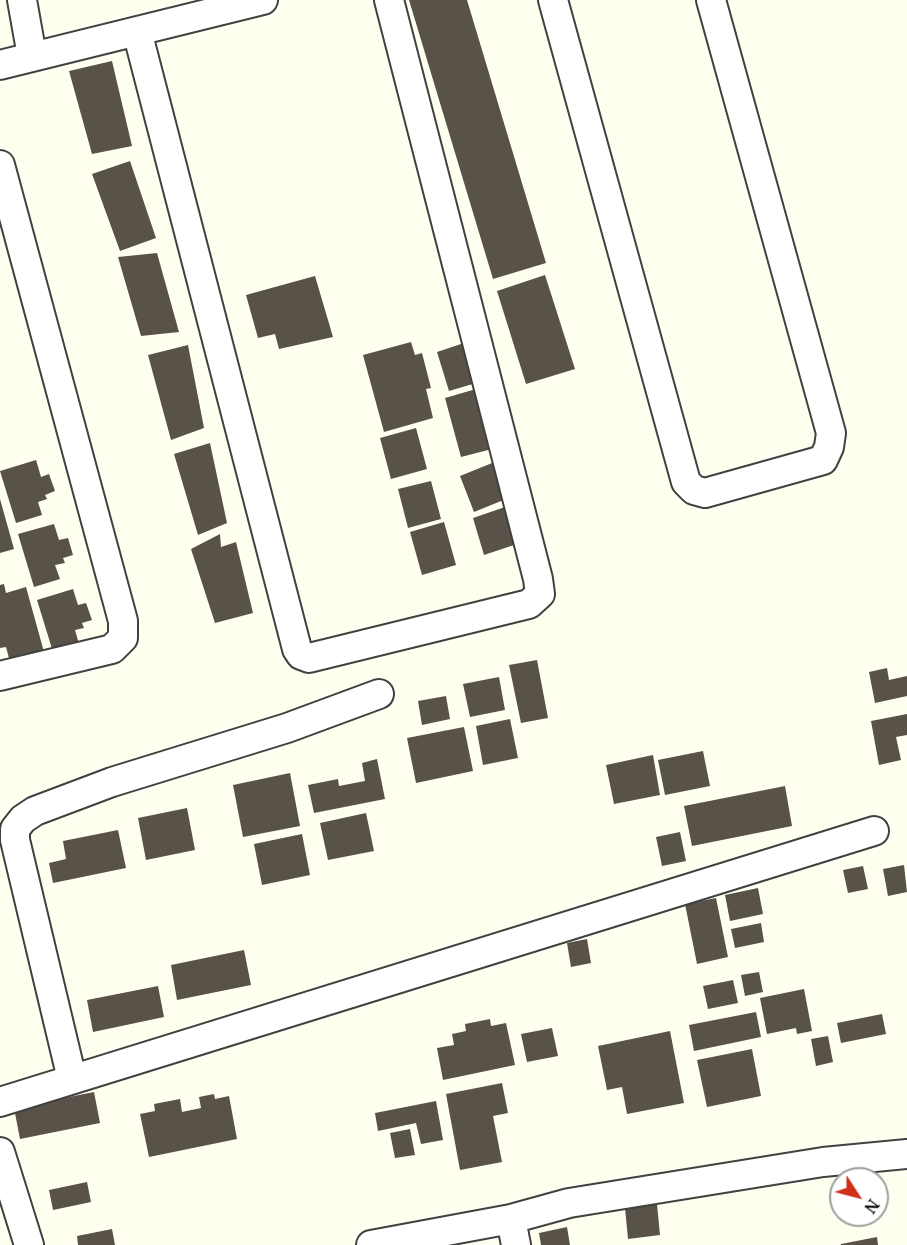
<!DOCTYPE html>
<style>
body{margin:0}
#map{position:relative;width:907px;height:1245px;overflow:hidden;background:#fffff0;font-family:"Noto Serif",serif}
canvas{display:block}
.north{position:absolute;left:829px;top:1167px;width:60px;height:60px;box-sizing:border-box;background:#fff;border:2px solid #9f9f9f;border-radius:50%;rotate:126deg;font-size:16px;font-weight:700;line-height:24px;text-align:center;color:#0e0e0e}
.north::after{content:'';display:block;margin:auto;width:21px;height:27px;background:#cd2f18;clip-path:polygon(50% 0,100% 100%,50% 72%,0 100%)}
</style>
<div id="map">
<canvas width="907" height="1245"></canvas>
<div class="north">N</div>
</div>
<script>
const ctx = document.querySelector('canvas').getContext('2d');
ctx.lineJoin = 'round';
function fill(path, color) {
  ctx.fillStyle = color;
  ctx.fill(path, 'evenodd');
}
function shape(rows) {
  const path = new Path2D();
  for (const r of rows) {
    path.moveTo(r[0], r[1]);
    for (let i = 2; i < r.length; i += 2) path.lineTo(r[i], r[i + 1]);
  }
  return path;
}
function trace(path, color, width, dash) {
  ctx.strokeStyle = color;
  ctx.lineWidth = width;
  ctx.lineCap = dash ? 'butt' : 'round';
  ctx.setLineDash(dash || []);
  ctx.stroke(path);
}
const building = shape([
 [409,0,467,0,546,263,493,279],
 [112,61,132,146,92,154,69,71],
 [130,161,156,238,120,251,92,174],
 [157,253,179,332,141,336,118,257],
 [545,275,575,369,526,384,497,291],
 [315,276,333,337,279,349,275,334,258,338,246,295],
 [411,342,415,355,422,353,431,388,426,389,433,418,384,432,363,355],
 [464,343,476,383,449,391,437,352],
 [188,345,204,428,171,440,148,355],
 [476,389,492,449,461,457,445,398],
 [416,428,427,469,391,479,380,438],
 [210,443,227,523,198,535,174,454],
 [36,460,41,477,49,474,55,491,45,495,47,499,38,502,42,515,16,523,0,471],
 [497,461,511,497,474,512,460,476],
 [431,481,441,519,408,528,398,489],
 [0,499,14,549,0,553],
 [505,507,517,544,484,555,473,518],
 [444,522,456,565,422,575,410,532],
 [54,524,59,540,68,538,73,555,63,558,65,563,55,565,60,579,34,587,18,534],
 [220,534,221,547,236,542,253,613,215,623,191,549],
 [4,584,6,593,26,587,44,652,10,662,6,647,0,648,0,585],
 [73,589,78,605,86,603,92,620,82,623,84,628,75,630,79,644,53,652,37,600],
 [537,660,548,718,521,723,509,665],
 [887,668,889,680,907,676,907,696,875,703,869,672],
 [499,677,505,710,470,717,463,684],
 [446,696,450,719,422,725,418,701],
 [907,714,907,735,896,737,901,760,879,765,871,721],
 [510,719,518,758,483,765,476,726],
 [464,727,473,771,416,783,407,738],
 [703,751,710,786,665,795,658,760],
 [653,755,660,795,614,804,606,765],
 [377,759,385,799,314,813,308,785,338,779,339,786,365,781,362,763],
 [290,773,300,826,243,837,233,785],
 [785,786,792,826,692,846,684,806],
 [187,808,195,850,146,860,138,818],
 [366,813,374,851,328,860,320,823],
 [118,830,126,868,53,883,49,863,66,859,63,841],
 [680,832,686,861,662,866,656,837],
 [302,834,310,875,262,885,254,844],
 [904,865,907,892,888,896,883,869],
 [863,866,868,889,848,893,843,870],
 [758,888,763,914,730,921,725,895],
 [716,898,728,957,697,964,685,904],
 [761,923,764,942,735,948,731,929],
 [587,939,591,963,571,967,567,943],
 [244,950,251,985,177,1000,171,965],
 [759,972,763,992,745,996,741,975],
 [733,980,738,1003,708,1009,703,986],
 [158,986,164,1017,93,1032,87,1000],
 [804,989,812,1031,797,1034,796,1028,767,1034,760,998],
 [756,1012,761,1037,694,1051,689,1025],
 [882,1014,886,1034,841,1043,837,1023],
 [490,1019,491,1026,506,1023,515,1065,443,1080,437,1048,454,1045,452,1034,466,1031,465,1024],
 [552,1028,558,1056,527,1062,521,1034],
 [670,1031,684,1103,627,1114,622,1087,607,1090,598,1046],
 [828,1036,833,1062,816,1066,811,1039],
 [752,1049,761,1096,707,1107,697,1060],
 [502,1083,508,1113,493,1116,502,1162,460,1170,446,1094],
 [94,1092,100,1123,20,1139,14,1108],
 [214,1094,215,1099,229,1096,237,1139,149,1157,140,1114,155,1111,154,1104,180,1099,182,1112,201,1108,199,1097],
 [436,1101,443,1140,421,1144,416,1123,378,1131,375,1113],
 [410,1129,415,1155,395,1158,390,1133],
 [87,1182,91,1202,53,1210,49,1190],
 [657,1204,660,1235,628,1239,625,1208],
 [567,1227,570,1245,541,1245,539,1233],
 [112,1229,115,1245,78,1245,77,1236],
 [877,1237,878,1245,841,1245,841,1244]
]);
const minor = shape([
 [22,0,32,56],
 [553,0,686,482,694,490,705,493,823,460,829,447,831,433,711,0],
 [137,31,297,649,301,655,309,658,529,604,540,594,538,579,389,0],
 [0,65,263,0],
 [0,165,123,621,123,638,112,649,0,676],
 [72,1079,15,840,15,829,23,819,35,811,112,782,287,728,379,694],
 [0,1102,874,831],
 [0,1152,29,1245],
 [511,1219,516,1245],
 [371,1245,511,1219,569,1203,823,1162,907,1154]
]);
fill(building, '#585249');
trace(minor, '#414141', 32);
trace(minor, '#fff', 28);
</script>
